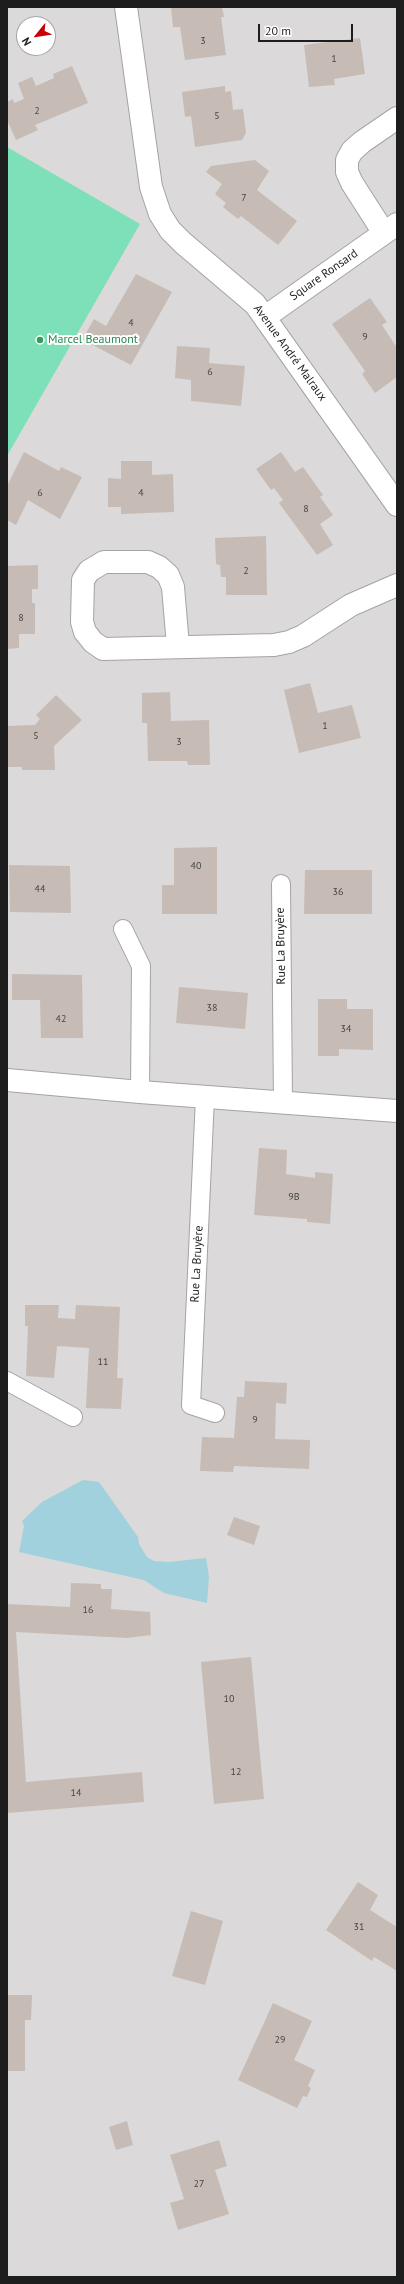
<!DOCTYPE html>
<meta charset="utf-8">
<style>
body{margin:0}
#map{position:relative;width:404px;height:2284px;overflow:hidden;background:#eeeae2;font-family:"PT Sans",sans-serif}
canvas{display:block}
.frame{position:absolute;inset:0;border:8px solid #1d1d1d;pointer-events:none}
.north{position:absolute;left:16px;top:16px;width:40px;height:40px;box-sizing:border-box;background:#fff;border:1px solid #a5a5a5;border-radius:50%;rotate:240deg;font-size:11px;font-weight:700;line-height:16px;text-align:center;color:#1d1d1d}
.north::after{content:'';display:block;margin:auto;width:14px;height:18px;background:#c90004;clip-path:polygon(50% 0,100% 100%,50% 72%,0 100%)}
.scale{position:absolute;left:258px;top:24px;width:95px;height:18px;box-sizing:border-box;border:2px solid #1d1d1d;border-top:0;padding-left:5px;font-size:12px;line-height:14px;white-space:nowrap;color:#1d1d1d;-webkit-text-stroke:3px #fff;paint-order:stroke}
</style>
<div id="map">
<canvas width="404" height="2284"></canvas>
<div class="frame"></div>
<div class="north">N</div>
<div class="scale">20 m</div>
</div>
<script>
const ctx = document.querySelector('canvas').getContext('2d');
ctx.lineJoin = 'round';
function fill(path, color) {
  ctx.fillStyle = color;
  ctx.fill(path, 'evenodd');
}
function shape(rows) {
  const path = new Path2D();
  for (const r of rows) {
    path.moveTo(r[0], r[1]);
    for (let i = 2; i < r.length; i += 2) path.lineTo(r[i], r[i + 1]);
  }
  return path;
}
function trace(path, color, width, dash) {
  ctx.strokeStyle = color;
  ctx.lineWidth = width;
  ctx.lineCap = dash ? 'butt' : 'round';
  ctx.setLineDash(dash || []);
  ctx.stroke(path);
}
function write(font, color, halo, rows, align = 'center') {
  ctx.font = font + ' "PT Sans",sans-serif';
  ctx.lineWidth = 4;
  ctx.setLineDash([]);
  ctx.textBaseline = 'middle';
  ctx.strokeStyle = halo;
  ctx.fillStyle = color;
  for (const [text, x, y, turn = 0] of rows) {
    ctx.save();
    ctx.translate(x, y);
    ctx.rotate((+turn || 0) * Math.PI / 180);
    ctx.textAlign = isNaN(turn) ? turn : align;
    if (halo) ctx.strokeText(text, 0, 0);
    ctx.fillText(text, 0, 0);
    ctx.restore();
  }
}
const residential = shape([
 [7,7,397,7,397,2277,7,2277],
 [24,24,48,24,48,48,24,48]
]);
const pitch = shape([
 [7,147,140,224,7,456]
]);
const water = shape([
 [83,1480,99,1482,138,1537,139,1544,147,1557,154,1561,169,1562,206,1558,209,1577,207,1603,164,1593,144,1580,19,1552,24,1526,22,1521,42,1502]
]);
const building = shape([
 [171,7,222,7,224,17,221,17,226,55,185,60,180,27,173,27],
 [360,38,365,74,334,79,335,85,309,87,304,45],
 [72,66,88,103,35,125,38,130,16,140,7,120,7,102,13,99,14,103,24,99,18,83,32,77,36,86,54,78,53,74],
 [225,86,225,92,231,91,233,110,243,109,246,133,242,140,195,147,191,116,185,117,182,92],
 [255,160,269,171,257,190,297,221,278,245,241,216,238,219,223,207,226,203,215,194,222,184,206,172,211,166],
 [136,274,172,292,131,365,89,343,86,333,94,319,106,326],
 [370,298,387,322,382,325,397,348,397,377,375,393,362,374,365,371,332,324],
 [177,346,210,348,209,363,245,366,241,406,191,401,191,380,175,378],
 [24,452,59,471,61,467,82,477,60,519,28,500,16,525,7,520,7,486],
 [281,452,295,472,303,467,323,495,320,497,333,515,320,524,333,545,317,555,279,503,283,500,274,488,271,490,256,469],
 [121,461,152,461,152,475,173,474,174,512,121,514,121,507,108,507,108,478,121,479],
 [266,536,267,595,226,595,226,577,221,577,220,565,216,564,215,538],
 [38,565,38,589,32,589,32,603,35,603,35,634,19,634,19,648,7,649,7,566],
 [310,683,318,713,352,705,361,738,299,753,284,690],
 [170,692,171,721,209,720,210,765,188,765,187,761,148,761,147,723,142,723,142,693],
 [56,695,82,720,54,746,55,770,22,770,22,767,7,767,7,726,35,725,40,719,36,715],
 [217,847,217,914,162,914,162,885,174,885,174,848],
 [9,865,70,866,71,913,10,912],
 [305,870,372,870,372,914,304,914],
 [12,974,82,975,83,1038,41,1038,40,1000,12,1000],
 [179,987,248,993,245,1029,176,1023],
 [318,999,347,999,347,1009,373,1009,373,1050,339,1049,339,1056,318,1056],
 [259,1148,287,1150,286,1174,315,1178,315,1172,333,1174,330,1224,307,1222,307,1219,254,1215],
 [25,1305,59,1305,58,1318,75,1319,76,1305,120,1307,117,1378,123,1378,121,1409,86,1408,89,1348,57,1346,54,1378,26,1376,28,1326,25,1326],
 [245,1381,287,1383,286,1404,276,1403,275,1439,310,1440,309,1469,234,1466,233,1472,200,1471,202,1437,234,1438,237,1397,244,1397],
 [234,1517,260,1526,254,1545,227,1535],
 [71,1583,101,1584,101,1589,112,1589,111,1609,150,1612,151,1635,127,1638,16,1632,26,1782,142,1772,144,1802,7,1813,7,1604,70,1607],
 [251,1657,264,1799,214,1804,201,1662],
 [358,1882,378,1895,370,1910,397,1927,397,1971,374,1957,372,1961,326,1930],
 [191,1911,223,1921,205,1985,172,1976],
 [7,1995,32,1995,31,2020,25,2020,25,2071,7,2071],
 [273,2003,312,2021,294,2060,315,2070,308,2086,311,2088,307,2097,303,2096,297,2108,238,2080],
 [127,2121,133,2145,116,2150,109,2127],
 [219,2140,227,2166,215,2170,229,2214,178,2230,170,2203,184,2199,170,2155]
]);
const lane = shape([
 [281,884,283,1103],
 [123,929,141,966,140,1092],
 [205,1097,191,1405,215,1413],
 [7,1381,73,1417]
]);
const street = shape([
 [126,7,151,187,160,214,170,230,183,243,255,304,397,505],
 [384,233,352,183,347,172,347,160,352,151,362,142,397,118],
 [265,317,397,224],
 [178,646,173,587,168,575,159,567,148,562,104,562,89,571,83,580,82,622,85,632,93,642,103,649,274,645,289,642,303,636,351,605,397,585],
 [7,1080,140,1092,397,1111]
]);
const markers = [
 [40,340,4,"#2e9e5b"]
];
const numberNames = [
 ["3",203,41],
 ["1",334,59],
 ["2",37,111],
 ["5",217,116],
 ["7",244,198],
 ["4",131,323],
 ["9",365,337],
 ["6",210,372],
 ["6",40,493],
 ["4",141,493],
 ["8",306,509],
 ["2",246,571],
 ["8",21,618],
 ["1",325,726],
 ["5",36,736],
 ["3",179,742],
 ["40",196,866],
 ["44",40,889],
 ["36",338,892],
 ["38",212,1008],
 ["42",61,1019],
 ["34",346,1029],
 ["9B",294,1197],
 ["11",103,1362],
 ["9",255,1420],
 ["16",88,1610],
 ["10",229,1699],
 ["12",236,1772],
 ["14",76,1793],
 ["31",359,1927],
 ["29",280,2040],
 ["27",199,2184]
];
const streetNames = [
 ["Square Ronsard",324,275,-35],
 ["Avenue André Malraux",290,353,54],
 ["Rue La Bruyère",281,946,-91],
 ["Rue La Bruyère",197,1264,-87]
];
const leisureNames = [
 ["Marcel Beaumont",48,340]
];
fill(residential, '#dbd9da');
fill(pitch, '#7de0b8');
fill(water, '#a1d1dd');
fill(building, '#c6bcb5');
trace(lane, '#a4a4a4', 20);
trace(street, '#a4a4a4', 24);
trace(lane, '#fff', 18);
trace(street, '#fff', 22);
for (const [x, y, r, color] of markers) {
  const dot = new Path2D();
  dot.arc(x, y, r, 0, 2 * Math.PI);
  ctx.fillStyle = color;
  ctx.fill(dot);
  trace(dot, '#fff', 1.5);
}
write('10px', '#474543', null, numberNames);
write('12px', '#1d1d1d', '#fff', streetNames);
write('12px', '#27864d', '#fff', leisureNames, 'left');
</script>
